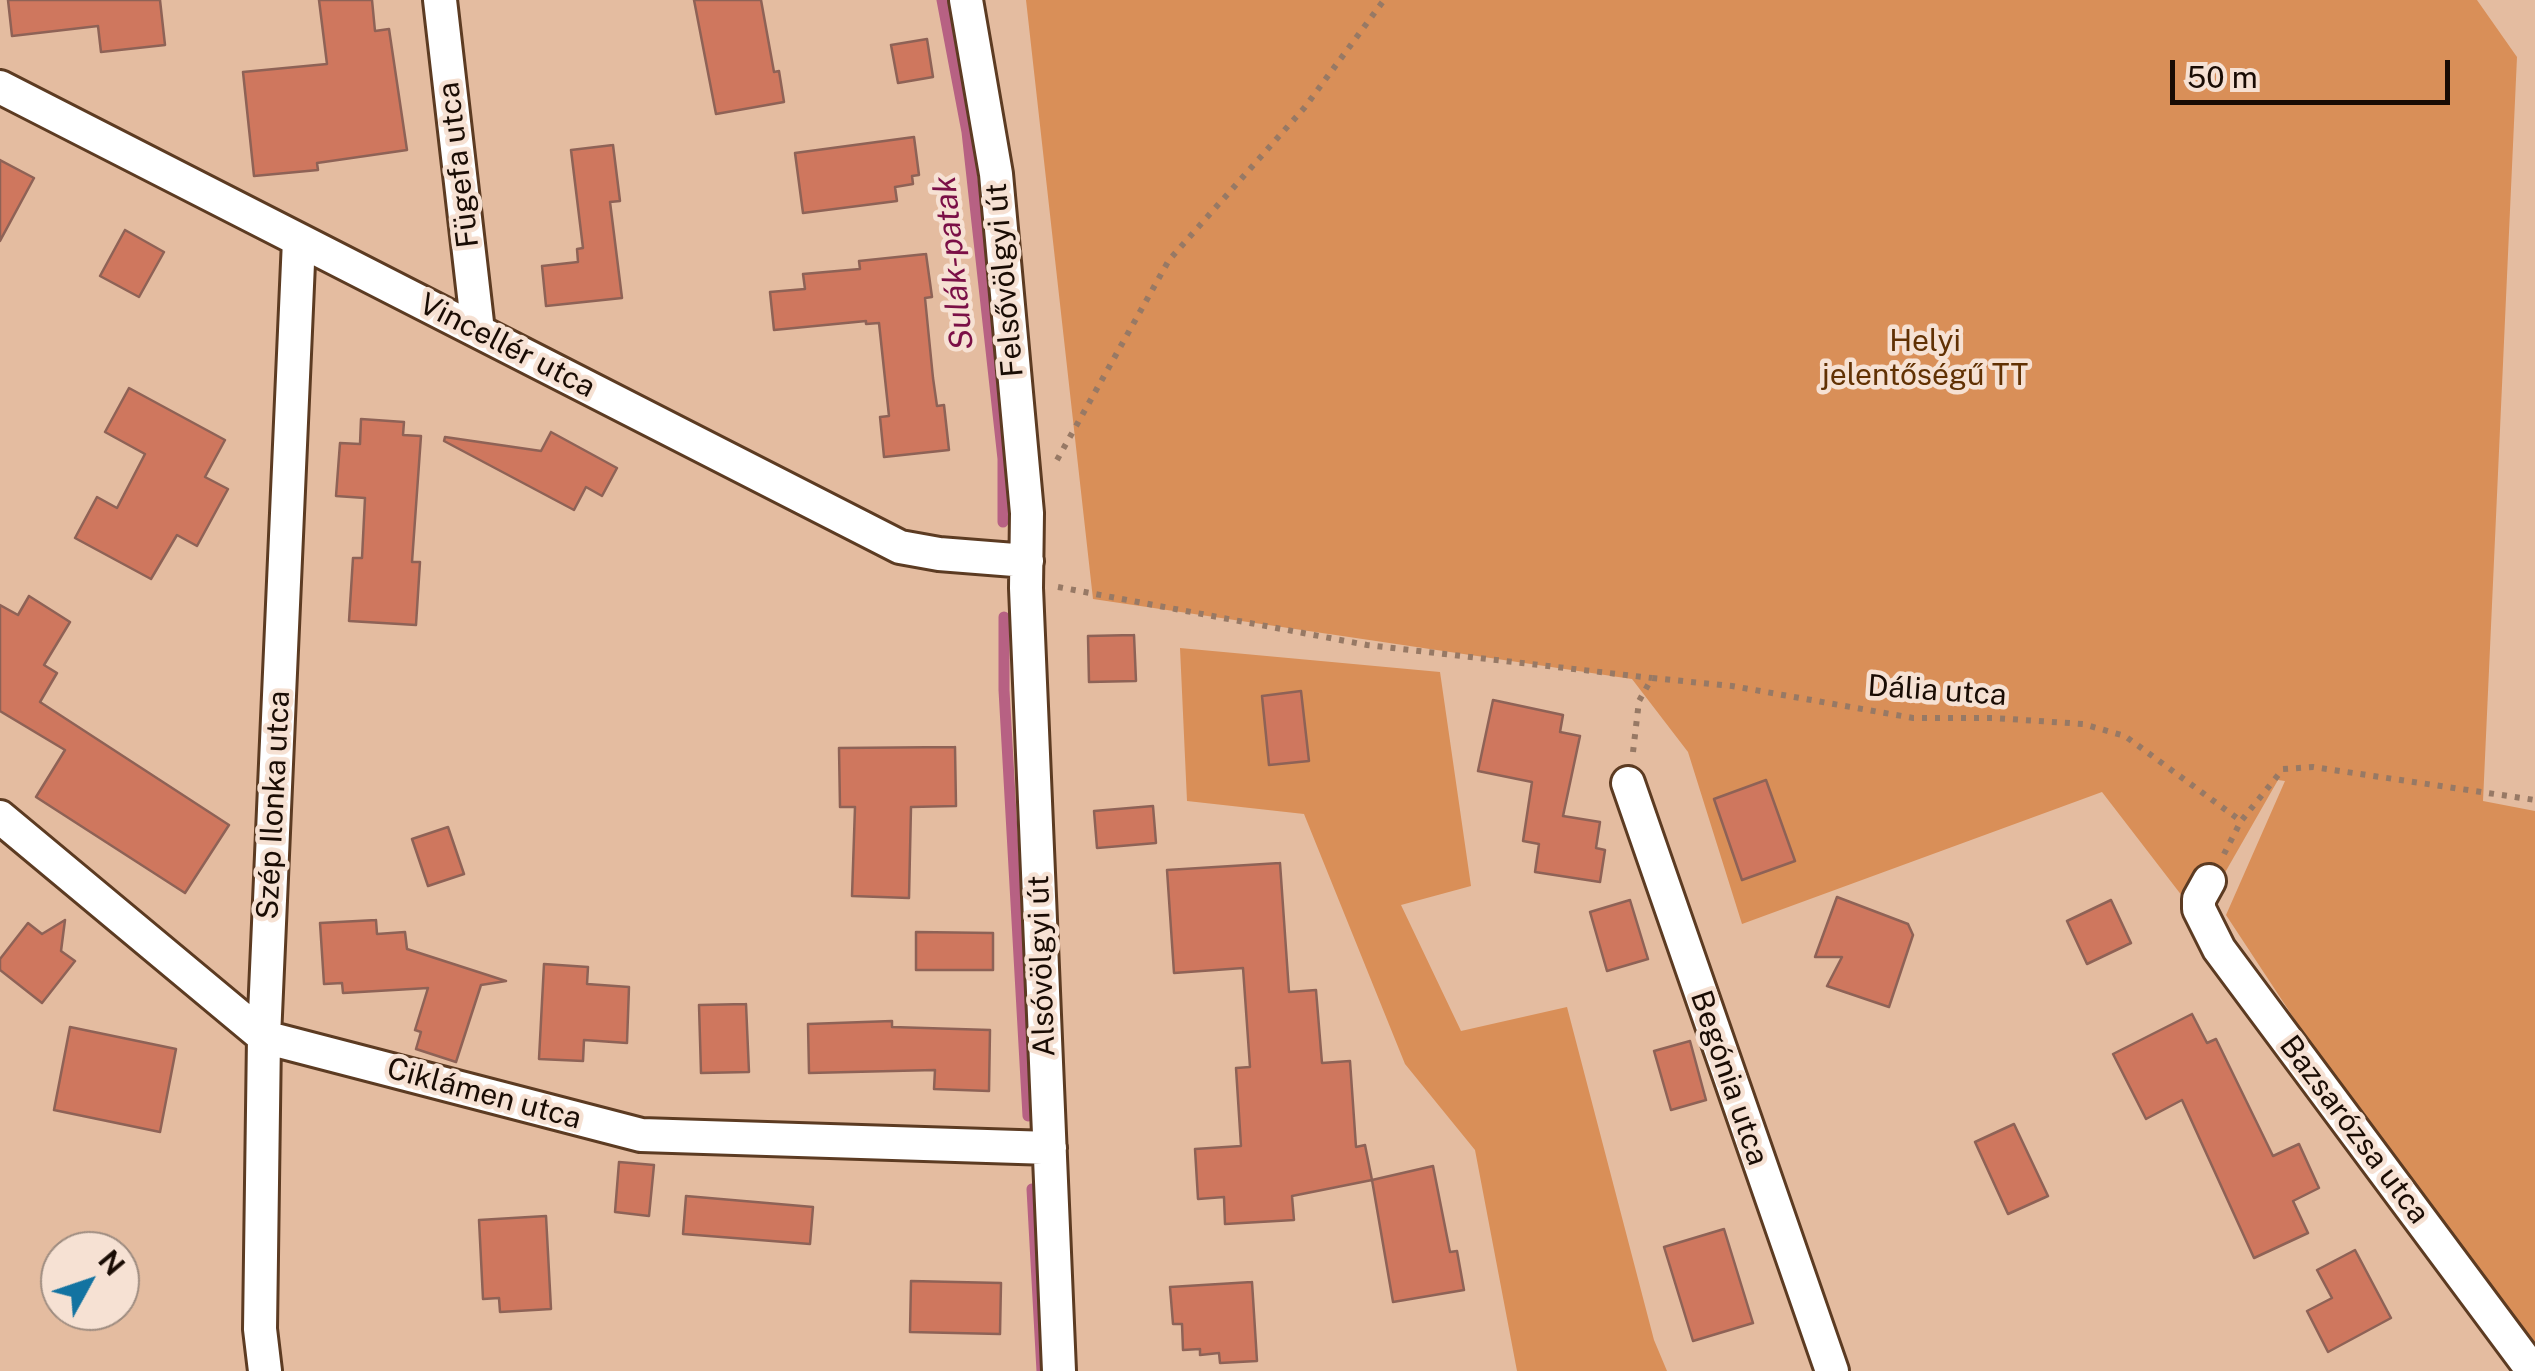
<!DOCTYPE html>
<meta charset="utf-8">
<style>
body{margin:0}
#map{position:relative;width:2535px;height:1371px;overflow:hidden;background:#e4bca0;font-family:"Public Sans",sans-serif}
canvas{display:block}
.north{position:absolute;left:40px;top:1231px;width:100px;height:100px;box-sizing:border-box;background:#f6e1d3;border:2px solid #9e8c80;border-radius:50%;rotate:50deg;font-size:28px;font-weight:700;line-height:40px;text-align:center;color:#190c04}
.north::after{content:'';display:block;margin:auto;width:35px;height:45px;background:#1373a1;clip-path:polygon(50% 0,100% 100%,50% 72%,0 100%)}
.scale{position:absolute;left:2170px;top:60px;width:280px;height:45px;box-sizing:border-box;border:5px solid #190c04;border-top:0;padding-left:12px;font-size:30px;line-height:35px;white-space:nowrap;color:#190c04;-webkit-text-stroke:8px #f6e1d3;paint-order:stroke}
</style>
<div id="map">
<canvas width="2535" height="1371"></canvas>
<div class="north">N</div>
<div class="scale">50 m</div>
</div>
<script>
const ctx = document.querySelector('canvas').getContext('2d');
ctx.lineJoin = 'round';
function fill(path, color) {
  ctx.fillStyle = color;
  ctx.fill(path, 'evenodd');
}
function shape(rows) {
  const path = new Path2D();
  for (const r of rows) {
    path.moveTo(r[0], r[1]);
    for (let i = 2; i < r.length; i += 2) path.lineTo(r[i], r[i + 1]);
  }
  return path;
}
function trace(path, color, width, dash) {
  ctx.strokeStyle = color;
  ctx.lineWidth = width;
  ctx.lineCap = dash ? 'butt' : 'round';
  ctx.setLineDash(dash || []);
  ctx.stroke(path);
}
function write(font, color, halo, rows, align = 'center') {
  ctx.font = font + ' "Public Sans",sans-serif';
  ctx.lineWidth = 9;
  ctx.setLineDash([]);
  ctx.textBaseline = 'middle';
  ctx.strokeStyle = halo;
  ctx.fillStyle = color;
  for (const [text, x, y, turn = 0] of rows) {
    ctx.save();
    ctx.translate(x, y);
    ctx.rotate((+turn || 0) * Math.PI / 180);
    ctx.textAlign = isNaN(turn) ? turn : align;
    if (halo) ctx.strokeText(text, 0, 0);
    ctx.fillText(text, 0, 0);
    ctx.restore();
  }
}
const green = shape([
 [1026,0,2477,0,2517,57,2483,801,2535,811,2535,1371,2526,1371,2226,915,2285,781,2278,780,2199,918,2102,792,1742,924,1688,752,1632,679,1093,599],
 [1180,648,1440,672,1471,886,1401,905,1461,1031,1567,1007,1654,1340,1667,1371,1517,1371,1475,1150,1405,1064,1304,814,1187,801]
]);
const stream = shape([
 [942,0,967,132,1003,459,1003,522],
 [1004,617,1004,690,1028,1116],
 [1032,1189,1042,1371]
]);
const building = shape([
 [8,0,160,0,165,45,101,52,98,26,12,36,8,0],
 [319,0,372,0,375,31,389,29,407,150,317,163,318,170,254,176,243,72,327,64,319,0],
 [694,0,761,0,774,72,779,71,784,102,716,114,694,0],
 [927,39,933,77,898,83,891,45,927,39],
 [914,137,919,175,912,176,913,184,895,187,897,201,803,213,795,153,914,137],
 [613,145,620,201,610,202,622,298,546,306,542,266,578,262,577,249,583,248,571,150,613,145],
 [0,160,34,178,0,241,0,160],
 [125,230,164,252,139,297,100,276,125,230],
 [926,254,932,297,925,298,933,378,937,406,944,405,949,450,884,457,880,417,889,416,879,323,866,324,866,321,774,330,770,292,805,289,803,274,860,269,859,261,926,254],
 [129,388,225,440,205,477,228,489,197,546,177,535,151,579,75,538,97,497,117,508,145,454,105,432,129,388],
 [361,419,404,422,403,435,421,436,412,562,420,562,416,625,349,621,353,558,362,558,365,498,336,496,340,443,360,444,361,419],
 [551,432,617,468,602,496,586,487,574,510,444,441,445,437,541,451,551,432],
 [29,596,70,622,44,665,57,673,40,702,229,825,185,893,36,797,65,750,0,711,0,605,18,615,29,596],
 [1134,635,1136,681,1089,682,1088,636,1134,635],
 [1301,691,1309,761,1269,765,1262,696,1301,691],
 [1493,700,1563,715,1560,732,1580,736,1563,816,1600,822,1596,848,1605,850,1600,882,1535,872,1539,844,1523,841,1532,782,1478,771,1493,700],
 [955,747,956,806,911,807,909,898,852,896,855,807,840,807,839,748,955,747],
 [1766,780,1795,861,1742,880,1714,799,1766,780],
 [1153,806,1156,843,1097,848,1094,811,1153,806],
 [448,827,464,874,428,886,412,839,448,827],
 [1280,863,1289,992,1316,990,1322,1063,1350,1061,1356,1147,1365,1145,1372,1180,1292,1196,1294,1220,1225,1224,1224,1197,1198,1199,1195,1149,1241,1146,1236,1068,1250,1067,1243,968,1174,973,1167,870,1280,863],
 [1837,897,1908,924,1913,935,1889,1007,1827,986,1842,957,1815,957,1837,897],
 [1630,900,1648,959,1607,971,1590,912,1630,900],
 [2111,900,2131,943,2087,964,2067,921,2111,900],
 [65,920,61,951,75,961,42,1003,0,970,0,959,28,923,42,934,65,920],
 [376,920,377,934,405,932,407,949,506,981,481,985,456,1062,416,1049,421,1032,415,1030,428,988,343,993,342,983,324,984,320,923,376,920],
 [916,932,993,933,993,970,916,970,916,932],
 [544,964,588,967,587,984,629,987,627,1043,584,1040,583,1061,539,1059,544,964],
 [746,1004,749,1072,701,1073,699,1005,746,1004],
 [2192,1014,2207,1043,2216,1039,2273,1156,2299,1144,2319,1188,2293,1201,2308,1233,2254,1258,2182,1100,2146,1119,2113,1054,2192,1014],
 [892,1021,892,1027,990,1030,989,1091,934,1089,935,1070,809,1073,808,1024,892,1021],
 [70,1027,176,1049,160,1132,54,1110,70,1027],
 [1690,1041,1706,1100,1671,1110,1654,1051,1690,1041],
 [2014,1124,2048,1196,2008,1214,1975,1142,2014,1124],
 [619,1162,654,1165,649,1216,615,1212,619,1162],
 [1433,1166,1450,1252,1457,1251,1464,1290,1393,1302,1372,1180,1433,1166],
 [686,1196,813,1207,810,1244,683,1234,686,1196],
 [546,1216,551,1309,500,1312,499,1298,483,1299,479,1220,546,1216],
 [1724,1229,1753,1323,1693,1341,1664,1247,1724,1229],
 [2355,1250,2391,1318,2328,1352,2307,1311,2332,1298,2317,1270,2355,1250],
 [911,1281,1001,1283,1000,1334,910,1332,911,1281],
 [1252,1282,1257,1361,1220,1363,1219,1353,1200,1355,1200,1349,1183,1350,1182,1324,1173,1324,1170,1287,1252,1282]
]);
const path = shape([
 [1057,460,1169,260,1305,107,1384,0],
 [1058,587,1367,645,1652,678],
 [1633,752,1639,701,1652,678,1732,686,1913,718,1994,718,2083,724,2125,736,2241,821],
 [2224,854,2241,821,2283,769,2313,767,2535,800]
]);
const street = shape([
 [440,0,478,331],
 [966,0,996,174,1027,513,1026,588,1059,1371],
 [0,87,900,547,939,554,1027,561],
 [1628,783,1832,1371],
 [0,817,264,1037,641,1135,1050,1148],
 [2209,881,2199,899,2199,909,2219,949,2533,1371],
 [265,1371,260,1329,264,1037,299,240]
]);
const streetNames = [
 ["Fügefa utca",459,165,-97],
 ["Felsővölgyi út",1005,280,-95],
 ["Vincellér utca",507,346,27],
 ["Dália utca",1937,691,4],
 ["Szép Ilonka utca",274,805,-87],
 ["Alsóvölgyi út",1042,966,-92],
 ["Begónia utca",1729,1078,71],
 ["Ciklámen utca",484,1094,15],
 ["Bazsarózsa utca",2354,1130,53]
];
const parkNames = [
 ["Helyi",1925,342],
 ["jelentőségű TT",1925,376]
];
const waterNames = [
 ["Sulák-patak",954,263,-96]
];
fill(green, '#d98f58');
trace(stream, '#b76183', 11);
fill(building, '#cf775e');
trace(building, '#8e6256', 2.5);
trace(street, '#5c3b22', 38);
trace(path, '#977965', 6, [5, 8]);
trace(street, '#fff', 32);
write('30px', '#190c04', '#f6e1d3', streetNames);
write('30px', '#613103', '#f6e1d3', parkNames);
write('italic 32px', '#7b0f46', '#f6e1d3', waterNames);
</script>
